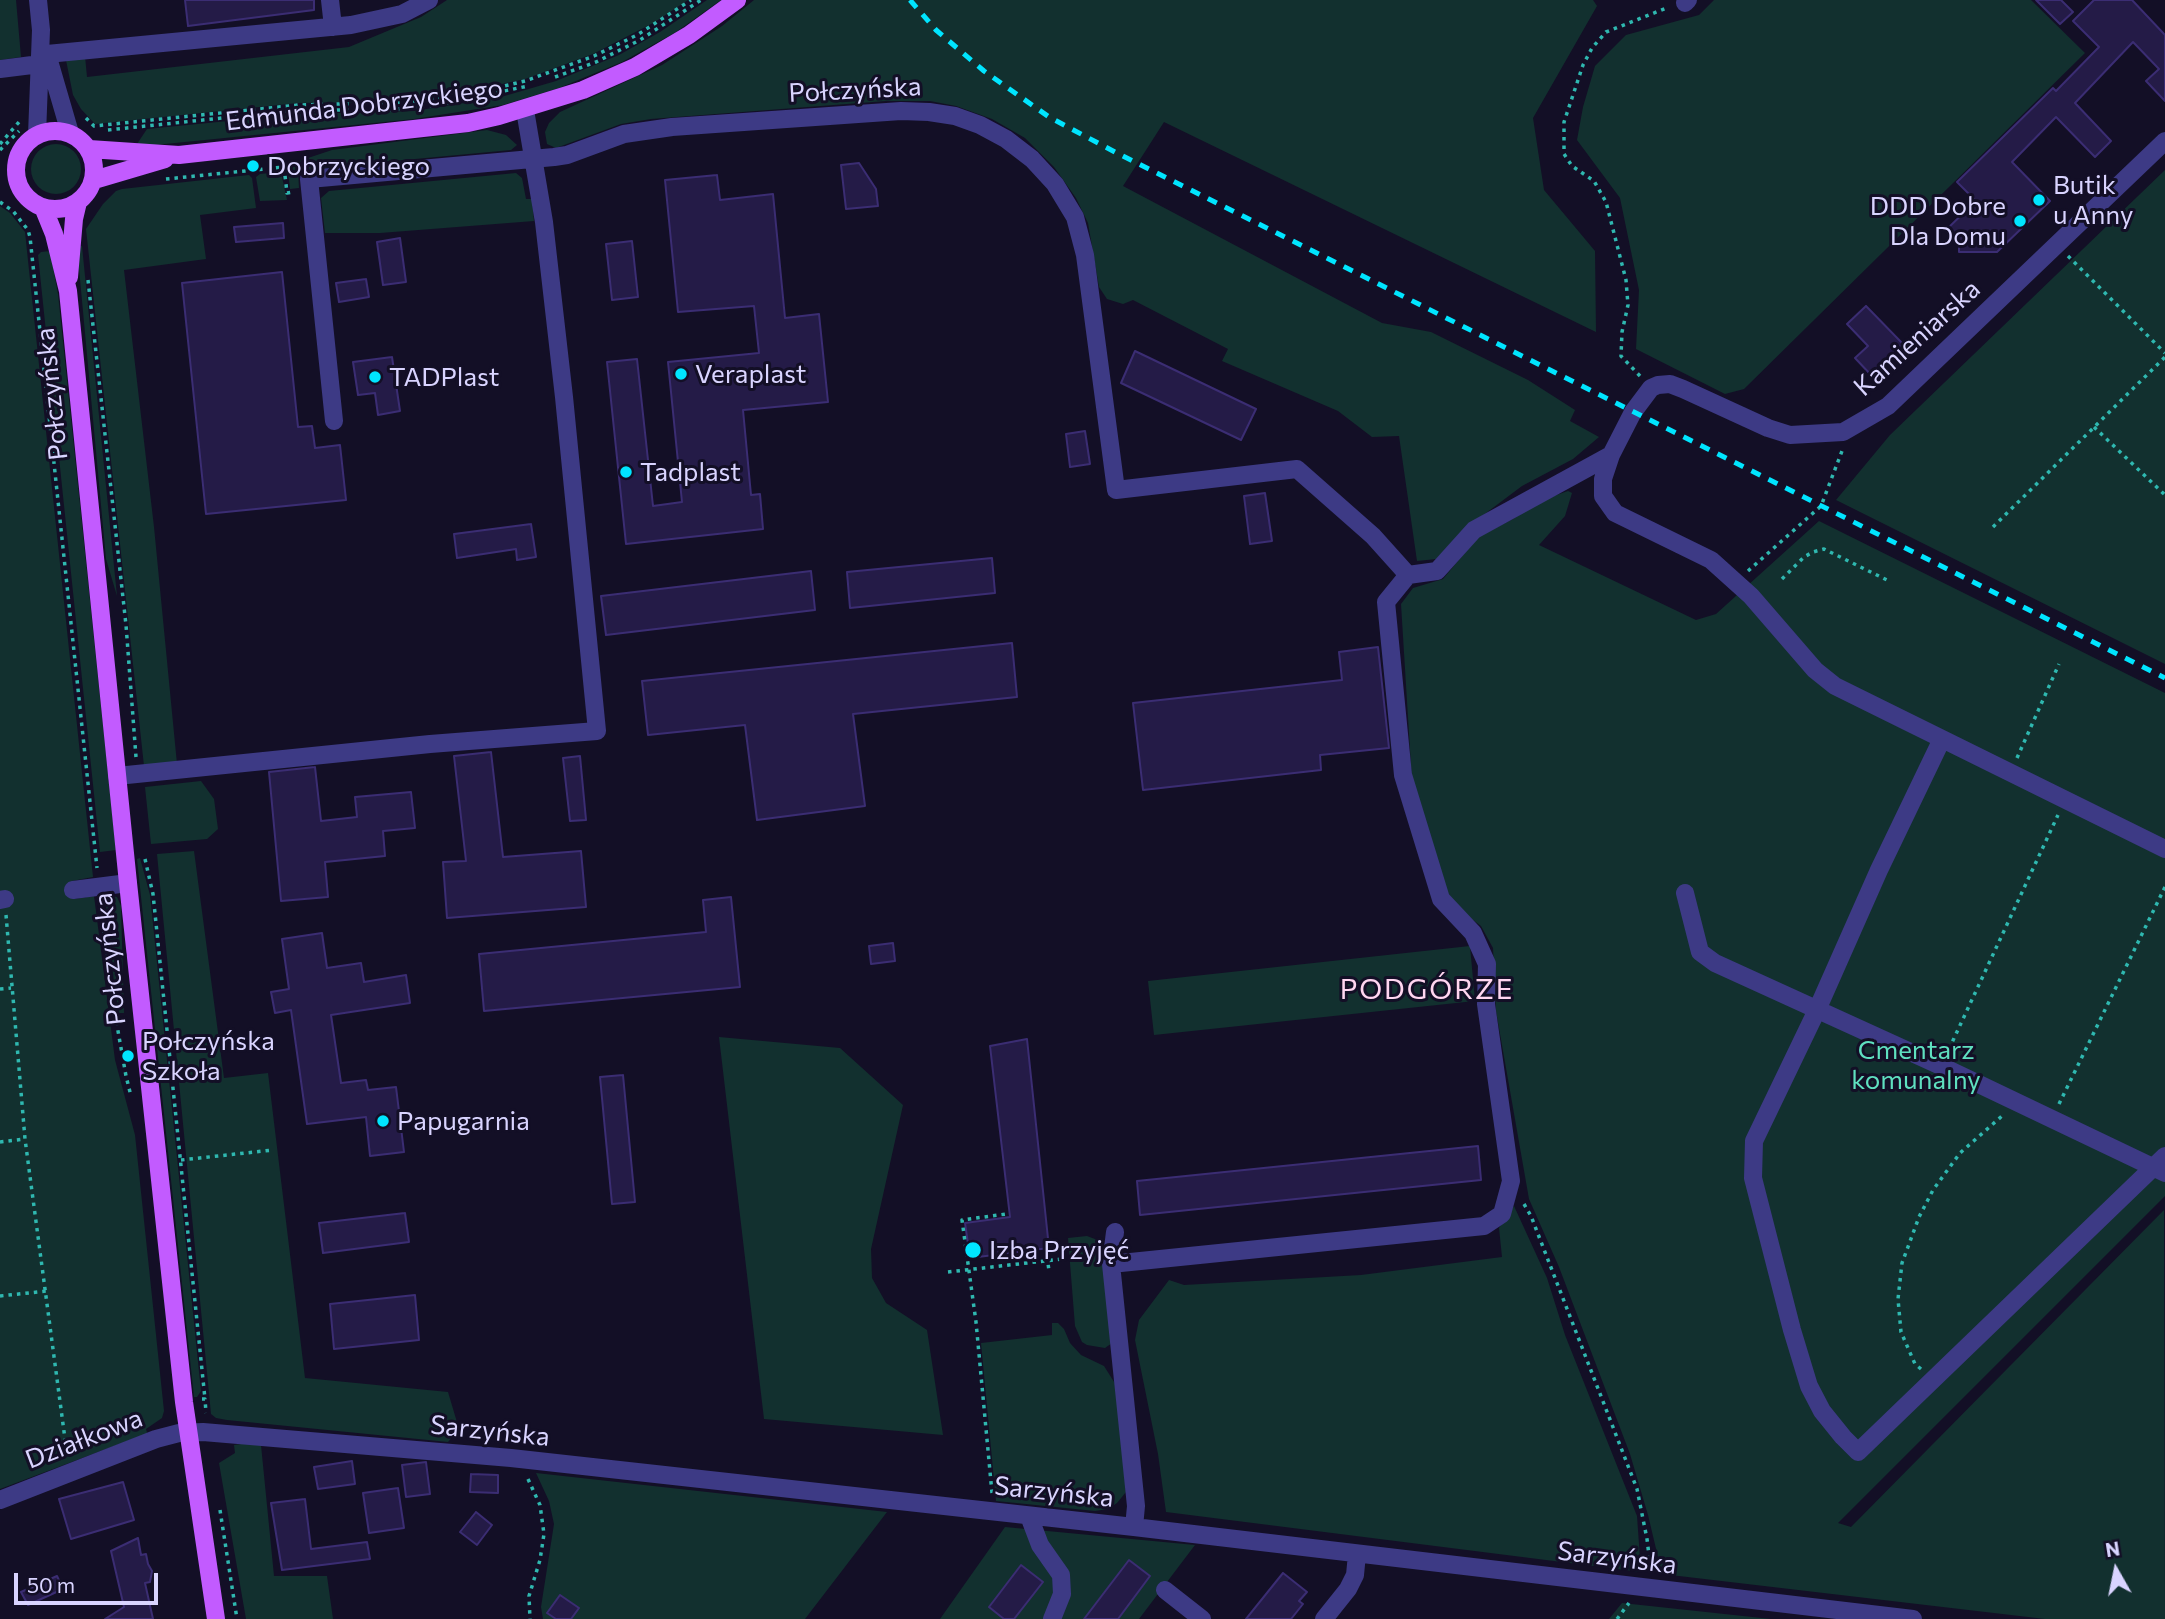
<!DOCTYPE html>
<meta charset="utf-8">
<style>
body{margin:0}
#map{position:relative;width:2165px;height:1619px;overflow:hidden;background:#130f26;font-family:Commissioner,sans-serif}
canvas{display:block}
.north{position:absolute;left:2081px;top:1535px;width:70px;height:70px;-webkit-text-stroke:5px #130f26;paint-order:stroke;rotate:351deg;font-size:19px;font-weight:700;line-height:28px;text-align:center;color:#d9d4ff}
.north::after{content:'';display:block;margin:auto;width:24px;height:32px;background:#d9d4ff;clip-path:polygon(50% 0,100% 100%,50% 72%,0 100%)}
.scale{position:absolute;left:14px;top:1573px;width:144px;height:32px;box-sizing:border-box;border:4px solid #d9d4ff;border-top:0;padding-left:9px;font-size:21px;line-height:24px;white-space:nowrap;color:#d9d4ff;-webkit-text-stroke:5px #130f26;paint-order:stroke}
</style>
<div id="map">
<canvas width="2165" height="1619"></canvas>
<div class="north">N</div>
<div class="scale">50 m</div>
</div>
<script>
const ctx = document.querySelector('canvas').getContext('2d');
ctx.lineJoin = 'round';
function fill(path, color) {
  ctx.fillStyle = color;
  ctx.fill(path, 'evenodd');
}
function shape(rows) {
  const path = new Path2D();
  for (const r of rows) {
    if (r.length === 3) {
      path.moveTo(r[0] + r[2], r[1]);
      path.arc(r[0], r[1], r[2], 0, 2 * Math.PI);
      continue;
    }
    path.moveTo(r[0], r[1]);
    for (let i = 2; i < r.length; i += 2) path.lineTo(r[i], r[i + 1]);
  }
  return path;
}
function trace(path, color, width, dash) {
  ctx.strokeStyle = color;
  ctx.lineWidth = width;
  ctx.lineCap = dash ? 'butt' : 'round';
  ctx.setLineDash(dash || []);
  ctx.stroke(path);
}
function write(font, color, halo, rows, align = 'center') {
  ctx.font = font + ' Commissioner,sans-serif';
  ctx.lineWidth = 6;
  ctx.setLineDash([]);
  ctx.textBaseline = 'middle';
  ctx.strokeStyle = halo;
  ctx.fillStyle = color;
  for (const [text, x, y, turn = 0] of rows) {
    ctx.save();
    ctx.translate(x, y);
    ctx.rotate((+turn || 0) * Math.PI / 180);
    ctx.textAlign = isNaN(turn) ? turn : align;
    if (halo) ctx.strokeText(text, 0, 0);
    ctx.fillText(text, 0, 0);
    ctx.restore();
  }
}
const green = shape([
 [0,0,16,0,21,57,0,60],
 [447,0,688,0,655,22,593,54,525,79,451,95,386,102,298,103,95,124,81,109,73,95,66,60,85,56,87,77,349,47,421,17],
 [707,0,721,0,676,32,622,62,559,88,503,105,414,119,135,147,147,129,299,114,414,111,501,97,556,81,619,55,660,32],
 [754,0,1593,0,1597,6,1533,118,1544,190,1595,251,1596,332,1164,122,1123,186,1382,323,1431,332,1528,380,1575,410,1570,421,1599,437,1573,459,1522,486,1462,531,1436,559,1417,561,1399,436,1372,437,1338,411,1222,361,1228,349,1133,300,1123,304,1107,299,1099,287,1088,223,1076,198,1054,167,1025,138,992,119,956,106,930,101,886,101,651,119,621,124,556,148,547,144,545,132,549,123,560,112,662,65,722,26],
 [1714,0,2031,0,2085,53,1744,389,1725,394,1636,349,1639,290,1620,198,1577,140,1583,107,1595,66,1626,35,1699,15],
 [487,130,506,135,517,145,511,150,298,170,299,188,290,189,287,163,296,162,332,150],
 [56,169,25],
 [2165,170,2165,664,1836,500,1890,435],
 [281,172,287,200,260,201,256,177,260,174],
 [516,173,522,178,526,199,532,199,534,221,380,233,325,233,321,198,329,191],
 [249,175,252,178,256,208,200,215,206,259,124,270,154,527,177,764,144,766,86,229,103,204,116,191,122,189],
 [0,206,10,213,25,232,93,877,72,881,75,899,94,896,115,1060,135,1135,164,1411,162,1418,146,1429,148,1436,138,1437,0,1489],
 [82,246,117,596,106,559,77,247],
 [50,251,58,294,116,850,100,852,38,255,41,252],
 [1568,491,1572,493,1565,516,1539,545,1696,620,1716,614,1819,521,2165,693,2165,1196,1838,1523,1851,1527,2164,1210,2165,1619,2045,1619,1662,1574,1648,1515,1630,1454,1559,1267,1529,1199,1496,1011,1493,948,1481,926,1453,905,1435,868,1412,782,1401,604,1413,588,1443,579,1478,537,1513,519,1539,501],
 [201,781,214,799,218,829,207,839,151,844,145,787],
 [194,851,224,1078,268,1073,305,1378,448,1392,459,1429,448,1442,227,1420,216,1418,211,1414,157,854],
 [140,858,150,895,201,1391,197,1397,194,1397,137,859],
 [105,895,117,897,121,906,124,1013,119,1013,114,983],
 [1470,946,1475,1001,1154,1035,1148,981],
 [719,1037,840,1048,903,1105,871,1249,872,1278,886,1303,927,1330,943,1435,764,1419],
 [1514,1206,1547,1278,1565,1335,1637,1516,1641,1572,1166,1512,1158,1454,1135,1340,1139,1320,1169,1280,1184,1285,1361,1275,1502,1257,1499,1228],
 [1087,1236,1100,1241,1102,1244,1112,1343,1105,1348,1087,1345,1082,1342,1075,1326,1068,1238],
 [1052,1323,1058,1323,1064,1329,1070,1343,1081,1355,1104,1366,1116,1385,1126,1492,1117,1503,1108,1509,1095,1511,996,1501,981,1343,1052,1335],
 [248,1443,261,1445,274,1576,327,1576,333,1619,246,1619,219,1463,235,1453,234,1445],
 [536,1473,887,1512,805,1619,543,1619,541,1607,554,1524,549,1501],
 [1005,1527,1195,1545,1139,1619,940,1619],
 [1622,1603,1771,1619,1609,1619]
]);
const building = shape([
 [185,0,314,0,314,10,188,26,185,0],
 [2036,0,2061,0,2073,12,2060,24,2036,0],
 [2094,0,2132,0,2165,35,2165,101,2146,81,2159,69,2133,42,2075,103,2111,141,2095,157,2056,117,2012,162,2050,201,1997,252,1959,252,1959,242,1947,229,1976,201,1957,182,2053,88,2056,91,2099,47,2073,21,2094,0],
 [859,163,876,189,878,206,846,209,841,165,859,163],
 [717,175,720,200,773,194,785,318,819,314,828,402,743,410,751,495,760,494,763,529,626,544,607,362,637,359,653,506,682,502,668,362,759,353,754,306,678,312,665,180,717,175],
 [283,223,284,238,236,242,234,227,283,223],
 [400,238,406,282,383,285,377,242,400,238],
 [632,241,638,297,612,300,606,244,632,241],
 [282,272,298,427,312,426,315,448,340,445,346,500,206,514,182,283,282,272],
 [366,279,369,297,339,302,336,283,366,279],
 [1866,306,1903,344,1871,375,1855,358,1868,346,1847,324,1866,306],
 [1135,351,1256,409,1241,440,1121,383,1135,351],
 [392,357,400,411,378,415,375,393,358,395,353,362,392,357],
 [1085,431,1090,464,1070,467,1066,434,1085,431],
 [1265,493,1272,541,1250,544,1244,496,1265,493],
 [531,524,536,557,517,560,516,549,457,558,454,534,531,524],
 [992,558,995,593,850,608,847,572,992,558],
 [811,571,815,610,606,635,601,596,811,571],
 [1012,643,1017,697,853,714,865,806,757,820,745,725,648,735,642,681,1012,643],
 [1378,647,1389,748,1320,755,1321,770,1143,790,1133,703,1342,680,1339,652,1378,647],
 [491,752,503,857,581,851,586,907,447,918,443,862,466,861,454,756,491,752],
 [580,756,586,820,570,821,563,758,580,756],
 [315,767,321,821,357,817,355,797,411,792,415,828,383,831,385,856,325,862,328,897,281,901,269,772,315,767],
 [731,897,740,987,484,1011,479,954,706,932,703,900,731,897],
 [322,933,327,968,361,963,364,982,406,975,410,1003,331,1015,341,1083,366,1080,368,1090,396,1087,404,1152,370,1156,366,1117,307,1124,291,1010,275,1013,271,992,289,989,282,939,322,933],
 [893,943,895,961,871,964,869,946,893,943],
 [1027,1039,1049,1248,970,1258,965,1223,1010,1217,990,1046,1027,1039],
 [623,1075,635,1202,612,1204,600,1077,623,1075],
 [1478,1146,1481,1180,1140,1215,1137,1181,1478,1146],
 [405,1213,409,1242,323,1253,319,1223,405,1213],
 [415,1295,419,1340,334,1349,330,1304,415,1295],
 [352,1461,355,1484,318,1489,314,1467,352,1461],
 [426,1462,430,1494,406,1497,402,1465,426,1462],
 [471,1474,498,1475,498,1493,470,1492,471,1474],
 [123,1482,134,1520,71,1539,59,1499,123,1482],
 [398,1488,404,1528,369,1533,363,1493,398,1488],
 [305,1499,311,1549,367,1542,370,1559,282,1570,271,1503,305,1499],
 [476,1512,492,1525,477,1545,460,1532,476,1512],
 [138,1538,141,1555,146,1554,148,1564,152,1571,150,1582,145,1583,153,1619,105,1619,124,1607,111,1551,138,1538],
 [1129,1560,1150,1576,1118,1619,1084,1619,1129,1560],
 [1021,1565,1043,1582,1014,1619,1004,1619,989,1607,1021,1565],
 [1283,1573,1307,1592,1299,1601,1303,1604,1291,1619,1246,1619,1283,1573],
 [57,1576,63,1589,28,1605,21,1592,57,1576],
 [560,1595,579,1608,571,1619,556,1619,547,1613,560,1595]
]);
const path = shape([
 [555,77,596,62,640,40,701,0],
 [86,118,94,126,298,105,413,102,475,93,525,81,594,56,637,35,691,0],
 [108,130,298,110,386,110,437,105,528,86],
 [0,144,19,122],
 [0,150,19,131],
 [166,179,284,167,287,193,293,192],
 [0,202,13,211,28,230,30,237,97,868],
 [2068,256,2165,353],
 [88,280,126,625,136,757],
 [1640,376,1621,356,1622,332,1628,305,1626,280,1606,202,1594,181,1572,166,1564,154,1564,122,1583,65,1592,48,1606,32,1669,7],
 [2094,427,2165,495],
 [1993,527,2165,357],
 [1748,571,1821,506,1842,451],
 [1782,579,1804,557,1813,552,1824,549,1887,580],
 [2017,758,2059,664],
 [145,859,153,894,205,1399],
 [101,904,110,986,126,1076,131,1096],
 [6,915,25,1139,67,1454],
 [0,989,11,988],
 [1949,1049,2058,815],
 [2059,1104,2165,887],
 [0,1142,25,1139],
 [181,1160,273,1150],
 [1524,1204,1531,1216,1637,1489,1647,1539,1651,1572],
 [1046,1248,1049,1271],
 [948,1272,1062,1259],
 [0,1296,47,1291],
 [1921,1369,1915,1364,1901,1332,1898,1299,1902,1263,1919,1217,1933,1190,1960,1153,2002,1116],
 [202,1399,205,1399,206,1413],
 [528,1479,540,1505,544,1534,540,1560,529,1596,530,1619],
 [992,1493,976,1322,962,1220,1006,1214],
 [220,1510,237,1619],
 [1617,1619,1629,1603]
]);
const minor = shape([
 [330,0,333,27],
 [1685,3,1688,0],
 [47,54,351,25,402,14,429,0],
 [47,54,70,133],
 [0,69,40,64],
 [37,135,41,30,38,0],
 [2165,141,1888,406,1843,432,1790,435,1768,428,1683,389,1670,384,1658,385,1651,388,1633,412,1611,455,1603,479,1603,496,1615,513,1711,560,1751,596,1815,670,1835,686,2165,849],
 [334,421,309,179,554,157,567,155,624,134,672,127,901,111,929,112,955,116,980,125,1006,139,1032,159,1055,184,1075,217,1085,255,1116,490,1297,469,1373,536,1408,575],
 [1942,739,1879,870,1817,1010,1754,1141,1753,1178,1792,1330,1809,1386,1822,1411,1843,1437,1858,1452,2165,1156],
 [117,776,430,744,597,731,564,397,544,222,525,110],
 [73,890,128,883],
 [1685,893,1700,952,1715,963,1941,1066,2165,1173],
 [0,900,5,899],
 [1115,1232,1111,1264,1136,1506,1134,1527],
 [1111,1264,1484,1226,1502,1214,1511,1181,1486,1004,1487,964,1473,933,1441,899,1403,775,1386,602,1408,575,1437,571,1474,530,1611,455],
 [0,1500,156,1439,179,1433,203,1432,511,1458,1134,1527,1913,1619],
 [1029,1516,1040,1545,1061,1575,1062,1594,1052,1619],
 [1165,1590,1202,1619],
 [1324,1619,1348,1589,1355,1575,1357,1554]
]);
const major = shape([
 [55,170,39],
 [89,149,179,155,468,123,499,116,583,90,635,67,689,35,737,0],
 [94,180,165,159],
 [43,207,54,234,68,291,128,883,184,1402,216,1619],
 [69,277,74,219,78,202]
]);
const rail = shape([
 [910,0,936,30,984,71,1049,117,1115,152,2165,678]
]);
const markers = [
 [253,166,7,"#00e5ff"],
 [2039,200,7,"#00e5ff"],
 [2020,221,7,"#00e5ff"],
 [681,374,7,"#00e5ff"],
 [375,377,7,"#00e5ff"],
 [626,472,7,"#00e5ff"],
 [128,1056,7,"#00e5ff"],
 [383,1121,7,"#00e5ff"],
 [973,1250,9,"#00e5ff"]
];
const streetNames = [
 ["Połczyńska",855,90,-3],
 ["Edmunda Dobrzyckiego",364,105,-7],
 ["Kamieniarska",1917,338,-42],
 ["Połczyńska",52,394,-96],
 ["Połczyńska",110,959,-96],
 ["Sarzyńska",490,1431,6],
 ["Działkowa",84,1439,-21],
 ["Sarzyńska",1054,1492,6],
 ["Sarzyńska",1617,1558,7]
];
const poiNames = [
 ["Dobrzyckiego",267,166],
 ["Butik",2053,185],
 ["u Anny",2053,215],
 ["DDD Dobre",2006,206,"right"],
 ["Dla Domu",2006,236,"right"],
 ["Veraplast",695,374],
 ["TADPlast",389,377],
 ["Tadplast",640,472],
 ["Połczyńska",142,1041],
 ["Szkoła",142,1071],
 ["Papugarnia",397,1121],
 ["Izba Przyjęć",989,1250]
];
const parkNames = [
 ["Cmentarz",1916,1050],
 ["komunalny",1916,1080]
];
const neighbourhoodNames = [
 ["PODGÓRZE",1427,990]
];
fill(green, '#12302f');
fill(building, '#241b47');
trace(building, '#3b2d73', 2);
trace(path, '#2fb8b0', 3.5, [3.5, 5]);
trace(minor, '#3d3a85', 18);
trace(major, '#c25bff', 18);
trace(rail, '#00e5ff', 5, [10, 9]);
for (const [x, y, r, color] of markers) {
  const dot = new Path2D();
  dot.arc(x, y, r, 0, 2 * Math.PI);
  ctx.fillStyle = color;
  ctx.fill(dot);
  trace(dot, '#130f26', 2.5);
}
write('26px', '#d9d4ff', '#130f26', streetNames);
write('26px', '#d9d4ff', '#130f26', poiNames, 'left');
write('26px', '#5fe0c0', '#130f26', parkNames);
ctx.letterSpacing = '2px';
write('28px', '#ffd6f0', '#130f26', neighbourhoodNames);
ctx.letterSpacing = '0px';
</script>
